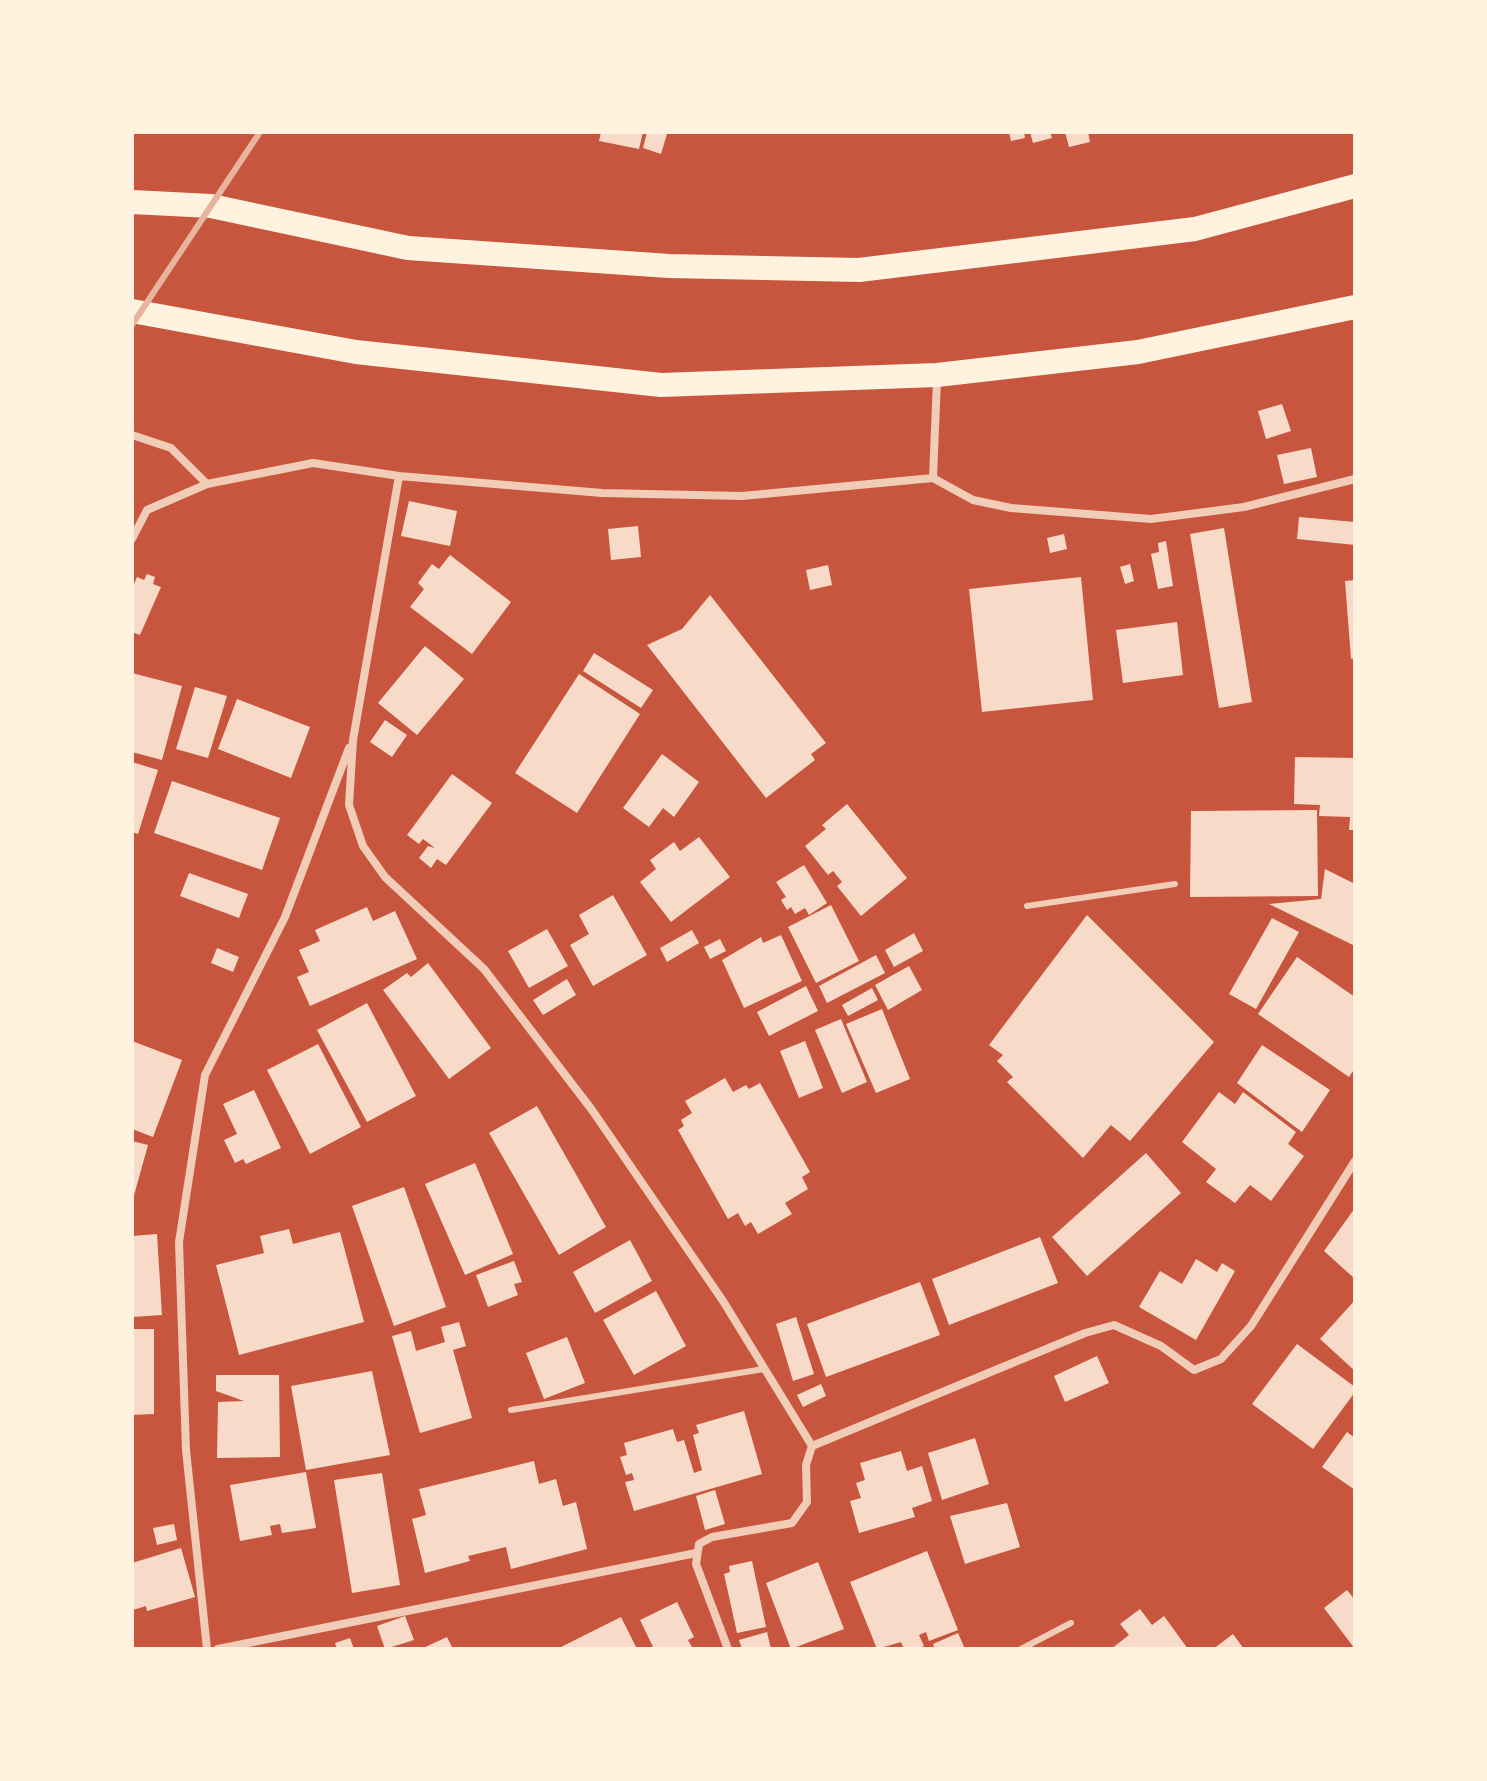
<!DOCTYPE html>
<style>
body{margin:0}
#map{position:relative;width:1487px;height:1781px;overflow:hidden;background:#c8553d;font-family:Spectral,serif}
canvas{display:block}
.frame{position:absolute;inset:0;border:134px solid #fff3e0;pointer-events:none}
</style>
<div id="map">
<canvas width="1487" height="1781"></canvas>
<div class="frame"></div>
</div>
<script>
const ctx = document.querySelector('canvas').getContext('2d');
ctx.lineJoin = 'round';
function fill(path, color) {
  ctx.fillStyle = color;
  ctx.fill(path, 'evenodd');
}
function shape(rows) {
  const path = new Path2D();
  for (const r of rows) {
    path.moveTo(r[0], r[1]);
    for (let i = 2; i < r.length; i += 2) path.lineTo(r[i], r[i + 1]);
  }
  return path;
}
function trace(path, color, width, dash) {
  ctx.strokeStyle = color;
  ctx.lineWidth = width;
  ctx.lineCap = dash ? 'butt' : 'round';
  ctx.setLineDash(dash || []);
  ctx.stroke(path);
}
const building = shape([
 [601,132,643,132,639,149,599,141],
 [647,132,667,134,661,154,643,148],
 [1009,132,1024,132,1025,138,1011,141],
 [1030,132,1050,132,1052,138,1033,143],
 [1065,132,1088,132,1090,142,1069,147],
 [1282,404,1291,431,1266,439,1258,411],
 [1311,448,1317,477,1284,484,1277,455],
 [409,501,457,511,450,546,401,536],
 [1299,517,1355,522,1355,545,1297,539],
 [638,526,641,557,611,560,608,529],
 [1224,528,1252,702,1219,708,1190,534],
 [1064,534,1067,549,1050,553,1047,538],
 [1166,541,1173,586,1158,589,1151,554,1159,552,1158,543],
 [450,555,511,602,472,654,410,607,424,589,418,583,432,564,439,569],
 [1130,564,1134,581,1125,584,1120,567],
 [828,565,832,585,810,590,806,570],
 [147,574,155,577,153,584,161,587,140,635,132,632,132,589,137,577,144,580],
 [1081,577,1093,700,982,712,969,589],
 [1355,580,1355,658,1351,659,1345,581],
 [710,595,826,743,811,754,815,760,766,798,647,645,682,629],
 [1177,622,1183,675,1123,683,1116,630],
 [425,646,464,679,417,735,378,703],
 [594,653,653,690,641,708,583,671],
 [132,673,182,686,162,760,132,752],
 [579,674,640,714,577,813,515,773],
 [195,687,227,696,208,758,176,749],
 [237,699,310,727,291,778,218,749],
 [385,720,407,735,392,757,370,742],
 [662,754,699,782,674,817,663,808,649,827,623,808],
 [1295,757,1355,758,1355,830,1349,830,1350,817,1319,816,1320,805,1294,804],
 [132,762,158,770,138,834,132,832],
 [452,774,492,803,446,865,437,859,431,868,419,858,428,846,435,848,423,839,419,844,407,835],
 [172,781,280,818,262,870,154,833],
 [847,804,907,878,861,916,837,886,842,882,833,871,828,875,805,846,826,829,822,825],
 [1317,810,1318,896,1190,897,1191,811],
 [699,837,730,877,671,922,640,882,656,869,650,860,674,842,680,851],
 [804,865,827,903,809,915,805,908,795,914,791,907,787,910,781,900,786,897,776,882],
 [1325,869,1355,884,1355,946,1269,904,1321,899],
 [189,873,248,894,239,918,180,896],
 [613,895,647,955,593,986,570,945,589,934,579,915],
 [831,905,859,961,816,983,788,927],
 [367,907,373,921,395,911,417,959,310,1006,297,977,309,972,299,950,320,941,315,930],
 [1087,915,1214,1042,1130,1141,1111,1125,1083,1158,1007,1082,1013,1077,997,1061,1003,1055,989,1045],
 [1272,918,1299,932,1256,1009,1229,994],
 [547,929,568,966,529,988,508,951],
 [692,930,699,943,667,962,660,948],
 [914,933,923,951,894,967,885,950],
 [781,935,802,981,744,1008,722,960,761,937,763,943],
 [720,939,726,951,710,959,704,947],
 [217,948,239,957,233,972,211,963],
 [876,955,885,973,827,1003,819,986],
 [1297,957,1355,997,1355,1068,1349,1077,1258,1014],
 [428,963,491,1048,449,1079,383,990,407,973,411,977],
 [909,966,922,990,888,1010,875,985],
 [567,979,576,995,543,1015,533,1000],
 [806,986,818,1011,769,1036,757,1012],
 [872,988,878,1000,848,1016,842,1005],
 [367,1003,416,1096,367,1122,317,1030],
 [882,1009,910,1079,876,1093,846,1024],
 [841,1019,867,1082,842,1093,815,1030],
 [132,1041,182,1060,153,1137,132,1129],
 [805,1041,823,1088,799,1098,780,1051],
 [318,1044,361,1127,310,1154,267,1070],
 [1262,1045,1330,1090,1302,1132,1237,1083],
 [725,1078,733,1092,746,1085,749,1089,760,1083,810,1172,802,1177,808,1189,785,1203,792,1214,758,1234,751,1222,745,1226,738,1213,728,1219,678,1130,684,1126,681,1120,692,1113,685,1101],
 [254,1090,281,1148,246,1164,243,1159,235,1163,224,1140,237,1134,223,1104],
 [1219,1092,1235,1104,1243,1092,1296,1132,1288,1144,1304,1156,1271,1201,1250,1185,1235,1203,1206,1182,1216,1169,1182,1142],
 [537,1106,606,1227,559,1255,489,1133],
 [132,1141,148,1145,133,1199,132,1198],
 [1146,1153,1181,1193,1087,1276,1052,1237],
 [475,1163,513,1254,465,1275,425,1184],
 [404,1187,446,1307,394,1326,352,1206],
 [1355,1208,1355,1279,1324,1251],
 [289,1229,293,1244,340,1232,364,1322,239,1355,216,1265,264,1253,260,1236],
 [157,1234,162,1315,132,1317,132,1236],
 [1040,1237,1058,1283,949,1325,932,1279],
 [630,1240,652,1281,595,1313,573,1272],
 [1196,1259,1217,1272,1222,1263,1235,1271,1196,1340,1139,1307,1160,1271,1182,1284],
 [514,1261,522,1282,514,1284,518,1295,488,1307,476,1275],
 [920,1282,940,1335,826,1377,807,1324],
 [656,1291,686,1346,634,1375,603,1320],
 [1355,1300,1355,1371,1320,1339],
 [796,1317,814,1374,793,1381,776,1324],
 [459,1322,466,1346,453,1350,472,1418,420,1433,392,1336,411,1331,416,1351,445,1342,441,1327],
 [132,1329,154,1329,154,1414,132,1415],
 [567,1337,585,1383,544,1399,526,1353],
 [1297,1344,1355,1387,1355,1392,1313,1449,1252,1404],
 [1097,1356,1109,1383,1065,1402,1054,1376],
 [372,1371,390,1455,306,1470,291,1386],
 [216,1375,279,1375,280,1457,217,1458,218,1402,244,1401,216,1391],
 [821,1384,826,1396,803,1407,797,1395],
 [744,1411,762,1474,634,1511,625,1482,634,1480,632,1473,626,1475,620,1457,627,1455,624,1443,673,1429,677,1442,684,1440,694,1473,702,1470,693,1435,699,1433,696,1425],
 [1347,1432,1355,1438,1355,1490,1322,1467],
 [975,1438,989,1484,942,1500,928,1453],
 [901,1451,907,1471,922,1466,932,1501,912,1508,915,1517,859,1533,850,1501,861,1498,856,1483,865,1480,860,1463],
 [534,1461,539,1484,556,1479,563,1506,576,1502,587,1549,511,1569,506,1547,468,1556,470,1561,425,1573,412,1519,426,1515,419,1489],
 [306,1472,316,1528,282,1533,280,1524,270,1526,272,1535,240,1541,230,1485],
 [382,1473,400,1585,352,1593,334,1480],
 [715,1490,725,1524,705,1530,696,1496],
 [1007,1503,1020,1547,965,1564,950,1516],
 [174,1524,177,1540,157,1545,153,1528],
 [181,1548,195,1597,147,1611,146,1606,133,1610,132,1563],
 [927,1551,958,1630,929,1641,926,1632,919,1635,924,1646,916,1649,904,1649,901,1642,877,1649,850,1582],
 [752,1561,766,1627,737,1633,724,1574,730,1572,729,1566],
 [818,1562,844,1629,791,1649,766,1583],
 [1347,1590,1355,1600,1355,1649,1324,1608],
 [677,1602,694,1637,688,1640,693,1649,654,1649,640,1620],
 [1140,1609,1152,1625,1164,1616,1188,1649,1111,1649,1129,1635,1120,1624],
 [405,1616,414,1640,385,1649,377,1626],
 [621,1617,637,1649,557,1649],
 [767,1632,771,1649,742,1649,739,1640],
 [958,1633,965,1649,935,1649,933,1644],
 [1233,1634,1244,1649,1213,1649],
 [447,1637,453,1649,421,1649],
 [350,1638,354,1649,337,1649,335,1643]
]);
const service = shape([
 [1027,906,1175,884],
 [511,1410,764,1369],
 [1021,1649,1071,1623]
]);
const minor = shape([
 [132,435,171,448,207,484],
 [399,476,353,740,349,805,363,846,385,877,484,969,592,1110,723,1301,812,1446,806,1465,807,1502,792,1523,712,1537,699,1544,696,1564,728,1649],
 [933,478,973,500,1011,508,1151,519,1244,507,1355,479],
 [132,539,147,510,207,484,313,463,399,476,602,493,742,496,933,478,937,380],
 [812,1446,1085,1333,1114,1325,1161,1346,1194,1370,1221,1359,1251,1326,1355,1161],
 [207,1649,186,1450,179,1242,205,1075,285,917,349,748],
 [218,1649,696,1553]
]);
const motorway = shape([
 [132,202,211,206,408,248,669,266,859,270,1195,229,1355,186],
 [132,311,356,352,661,385,937,375,1138,352,1355,307]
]);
const rail = shape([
 [132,325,260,132]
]);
fill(building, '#f7dbc8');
trace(service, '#f1ccb7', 6);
trace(minor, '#f1ccb7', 8);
trace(motorway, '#fff3e0', 24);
trace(rail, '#e9b49f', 6);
</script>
